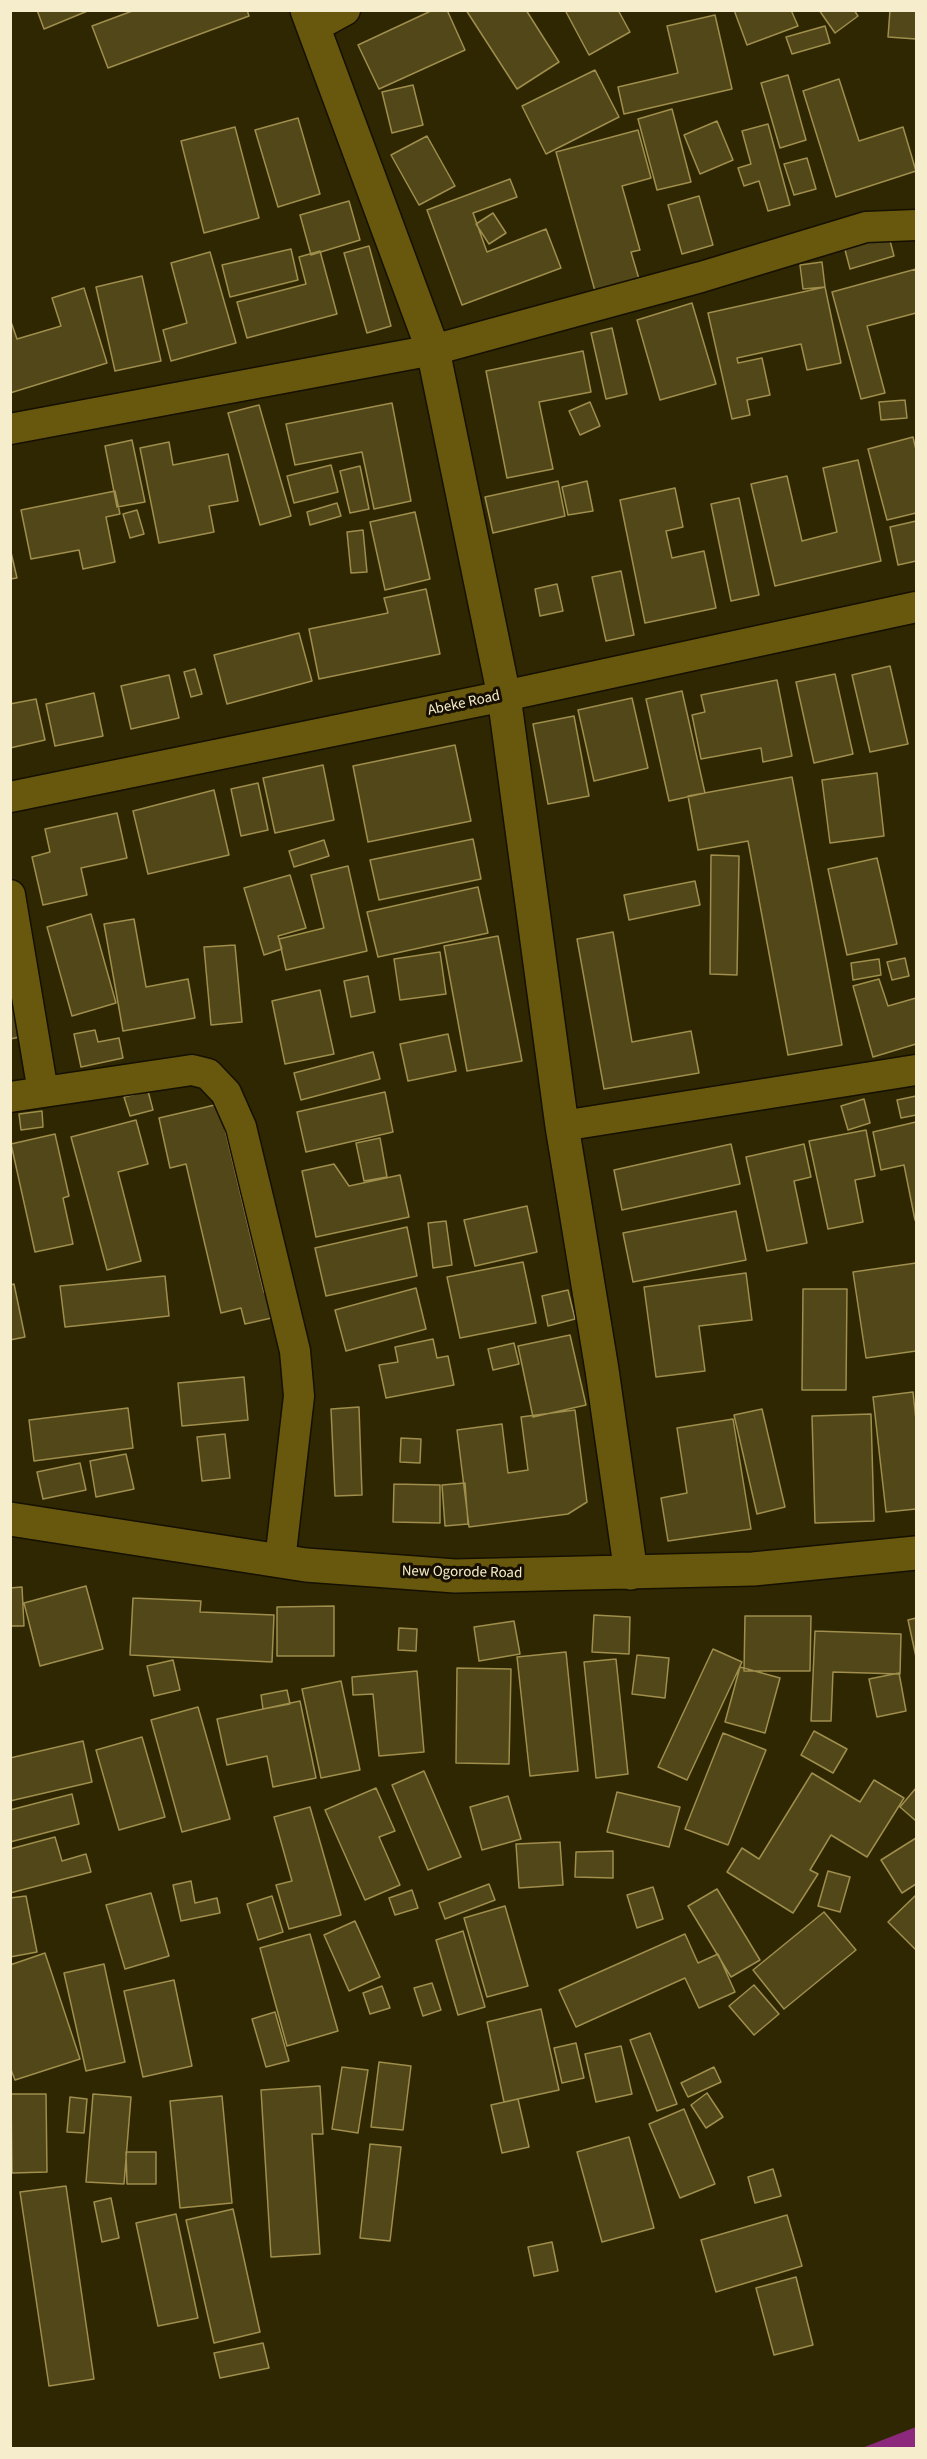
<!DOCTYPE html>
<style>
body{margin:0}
#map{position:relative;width:927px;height:2459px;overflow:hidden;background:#2f2702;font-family:"Source Sans 3",sans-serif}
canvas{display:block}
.frame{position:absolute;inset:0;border:12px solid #f5edcb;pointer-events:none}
</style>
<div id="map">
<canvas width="927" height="2459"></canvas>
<div class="frame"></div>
</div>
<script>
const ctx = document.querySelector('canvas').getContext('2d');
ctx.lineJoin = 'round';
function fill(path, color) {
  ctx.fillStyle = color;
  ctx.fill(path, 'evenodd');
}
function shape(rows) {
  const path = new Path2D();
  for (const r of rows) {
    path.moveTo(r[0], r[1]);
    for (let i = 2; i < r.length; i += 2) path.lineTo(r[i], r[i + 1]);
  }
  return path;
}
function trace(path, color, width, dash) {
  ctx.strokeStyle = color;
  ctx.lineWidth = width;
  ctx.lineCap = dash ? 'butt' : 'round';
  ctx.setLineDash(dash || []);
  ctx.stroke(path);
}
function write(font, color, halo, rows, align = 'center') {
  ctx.font = font + ' "Source Sans 3",sans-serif';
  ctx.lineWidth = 6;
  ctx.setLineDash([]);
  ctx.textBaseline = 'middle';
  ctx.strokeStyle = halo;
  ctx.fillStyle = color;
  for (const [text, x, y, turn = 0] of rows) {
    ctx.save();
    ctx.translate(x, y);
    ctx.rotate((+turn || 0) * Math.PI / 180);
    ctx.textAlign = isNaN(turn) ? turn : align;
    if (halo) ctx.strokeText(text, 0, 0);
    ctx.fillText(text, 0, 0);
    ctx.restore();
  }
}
const forest = shape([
 [916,2427,916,2448,862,2448]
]);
const building = shape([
 [37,10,90,10,44,29,37,10],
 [135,10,247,10,249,16,108,68,92,26,135,10],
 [433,10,447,10,465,50,379,89,358,45,433,10],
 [466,10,526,10,559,62,517,89,466,10],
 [565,10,618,10,630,32,589,55,565,10],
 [734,10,791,10,798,26,747,45,734,10],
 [819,10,854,10,858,16,835,33,819,10],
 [890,10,916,10,916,39,888,37,890,10],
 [715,15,732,89,624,114,618,87,678,73,667,26,715,15],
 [825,26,830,43,792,54,786,37,825,26],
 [595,70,619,117,546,154,522,106,595,70],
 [788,75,806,140,780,148,761,83,788,75],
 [839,79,859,141,903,127,916,171,836,197,803,91,839,79],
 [413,85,423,125,392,133,382,92,413,85],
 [672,109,691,182,657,190,638,119,672,109],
 [298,118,320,194,278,207,255,130,298,118],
 [717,121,733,160,700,174,684,135,717,121],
 [768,124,790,205,768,211,759,181,744,186,738,168,751,164,742,131,768,124],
 [235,127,259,218,204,233,181,141,235,127],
 [638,130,651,178,622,186,640,250,631,252,639,279,595,291,556,152,638,130],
 [427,136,455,186,419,205,391,155,427,136],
 [807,158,816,189,794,195,784,164,807,158],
 [510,179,517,197,473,213,487,252,546,229,561,268,462,305,427,210,510,179],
 [699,196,713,245,682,254,668,205,699,196],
 [349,201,360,240,311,255,300,215,349,201],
 [493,213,506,233,489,244,476,224,493,213],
 [888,233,894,256,850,269,844,246,888,233],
 [369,246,391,326,367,333,344,253,369,246],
 [291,249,298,280,230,297,222,265,291,249],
 [320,251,337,314,247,338,237,302,306,284,299,257,320,251],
 [210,252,236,343,171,361,163,330,187,323,171,263,210,252],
 [822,262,825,287,803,289,800,265,822,262],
 [916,269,916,313,867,326,885,393,861,399,832,292,916,269],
 [142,276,161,361,115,371,96,287,142,276],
 [825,287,841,363,807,370,801,344,737,358,738,363,762,358,770,395,747,400,750,415,732,419,708,313,825,287],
 [84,288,107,363,10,393,10,319,17,339,61,326,52,298,84,288],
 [692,303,716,384,660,400,637,320,692,303],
 [612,328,627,394,606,399,591,333,612,328],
 [583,351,591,392,539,402,553,469,507,478,486,371,583,351],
 [905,400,907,418,881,420,879,402,905,400],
 [590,402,600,426,580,435,569,411,590,402],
 [392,403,411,501,374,509,362,452,295,465,286,424,392,403],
 [259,405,291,516,260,525,228,413,259,405],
 [913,437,916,450,916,513,887,520,868,449,913,437],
 [132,440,145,502,117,507,105,446,132,440],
 [169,442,173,465,228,454,238,501,209,506,214,532,159,543,140,448,169,442],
 [858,460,881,561,775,586,751,484,787,476,802,541,837,532,823,468,858,460],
 [331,465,338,492,294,503,287,476,331,465],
 [360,466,369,509,350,513,340,471,360,466],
 [558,481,565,516,493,533,485,497,558,481],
 [587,481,593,511,568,515,562,487,587,481],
 [675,488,683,527,666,531,672,558,704,551,716,608,645,623,620,500,675,488],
 [115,491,120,514,106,517,115,562,83,569,79,550,31,559,21,510,115,491],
 [739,498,759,595,731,601,711,504,739,498],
 [337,503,341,516,310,525,307,512,337,503],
 [137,510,144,534,130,538,123,514,137,510],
 [415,512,430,579,385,590,370,522,415,512],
 [916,521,916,561,898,565,890,527,916,521],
 [363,530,367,572,351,573,347,532,363,530],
 [10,548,17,578,10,579,10,548],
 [621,571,634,635,606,641,592,577,621,571],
 [557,584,563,611,540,616,535,589,557,584],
 [426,589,440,654,319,679,309,629,388,613,384,598,426,589],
 [299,633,312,681,227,704,214,655,299,633],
 [890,666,908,744,870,752,852,675,890,666],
 [195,669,202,694,191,697,184,672,195,669],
 [835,674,853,754,814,763,796,682,835,674],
 [169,675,179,718,131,729,121,686,169,675],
 [777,680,792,756,763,762,761,748,701,759,692,715,705,712,701,695,777,680],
 [682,691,705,793,669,801,646,699,682,691],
 [94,693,103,736,55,746,46,704,94,693],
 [632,698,648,768,594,781,578,710,632,698],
 [36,699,45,740,10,748,10,704,36,699],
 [574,716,589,796,548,804,533,724,574,716],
 [455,745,471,821,368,842,353,766,455,745],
 [323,765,334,820,275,833,263,778,323,765],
 [877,773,884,836,830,843,822,780,877,773],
 [792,777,842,1045,788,1055,748,841,698,850,688,796,792,777],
 [258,783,268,830,241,836,231,789,258,783],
 [214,790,229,855,148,874,133,811,214,790],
 [117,813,127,858,81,868,87,895,43,905,32,857,50,852,45,829,117,813],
 [473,839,481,879,379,900,370,860,473,839],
 [324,840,329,856,294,867,289,851,324,840],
 [711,855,739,856,737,975,710,974,711,855],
 [877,858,897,944,847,955,828,869,877,858],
 [348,866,367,951,286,970,279,939,324,928,311,875,348,866],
 [290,875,306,928,278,936,282,949,264,955,244,888,290,875],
 [695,881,700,905,629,920,624,895,695,881],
 [478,887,488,933,378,957,367,912,478,887],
 [91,914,116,1003,72,1016,47,927,91,914],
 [134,919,146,987,188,979,195,1018,123,1031,104,924,134,919],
 [613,932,632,1042,691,1031,699,1073,604,1089,577,939,613,932],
 [498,936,522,1061,467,1071,444,946,498,936],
 [235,945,242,1022,211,1025,204,947,235,945],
 [440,952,446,994,400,1000,394,959,440,952],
 [905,958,909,976,892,980,887,962,905,958],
 [879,959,881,975,853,980,851,963,879,959],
 [368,976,375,1012,351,1017,344,981,368,976],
 [879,979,888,1006,916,998,916,1044,873,1057,853,986,879,979],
 [320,990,334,1054,285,1064,272,1001,320,990],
 [16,999,25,1036,10,1039,10,1000,16,999],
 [95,1030,98,1042,119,1038,123,1058,81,1067,74,1034,95,1030],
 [448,1034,456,1071,408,1081,400,1044,448,1034],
 [373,1052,380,1079,301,1100,294,1073,373,1052],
 [148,1091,153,1110,130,1116,124,1097,148,1091],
 [385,1092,393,1132,306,1152,297,1112,385,1092],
 [916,1096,916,1115,901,1118,897,1100,916,1096],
 [864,1099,870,1123,848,1130,841,1106,864,1099],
 [219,1104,264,1292,270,1290,276,1317,245,1324,241,1308,221,1313,186,1164,170,1168,159,1118,219,1104],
 [42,1111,43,1127,21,1130,19,1114,42,1111],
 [136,1120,148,1164,118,1172,141,1261,107,1270,71,1137,136,1120],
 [916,1122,916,1219,915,1220,904,1165,881,1170,873,1132,916,1122],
 [866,1130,875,1176,855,1180,863,1222,828,1229,809,1141,866,1130],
 [55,1134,69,1196,63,1198,73,1244,35,1252,11,1144,55,1134],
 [380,1138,387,1177,364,1181,356,1143,380,1138],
 [731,1144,740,1184,622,1210,614,1170,731,1144],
 [804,1144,811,1177,794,1181,807,1243,767,1251,746,1157,804,1144],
 [334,1164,349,1186,400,1175,409,1217,316,1237,302,1171,334,1164],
 [527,1206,537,1252,475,1266,464,1220,527,1206],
 [736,1211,746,1260,633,1282,623,1233,736,1211],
 [446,1221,452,1265,433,1268,428,1223,446,1221],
 [407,1227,417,1276,326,1296,315,1248,407,1227],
 [523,1262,536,1323,460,1338,447,1277,523,1262],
 [916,1263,916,1351,866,1358,853,1272,916,1263],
 [746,1273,752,1320,699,1326,705,1371,656,1377,644,1287,746,1273],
 [165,1276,169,1316,65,1327,60,1286,165,1276],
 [14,1284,25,1337,10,1340,10,1285,14,1284],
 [416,1288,426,1329,346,1351,335,1310,416,1288],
 [803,1289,847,1289,846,1390,802,1390,803,1289],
 [568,1290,575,1319,548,1326,542,1296,568,1290],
 [570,1335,586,1405,533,1417,518,1346,570,1335],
 [433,1339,437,1358,448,1356,454,1385,386,1398,379,1365,398,1362,395,1347,433,1339],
 [514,1343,519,1364,493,1370,488,1349,514,1343],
 [244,1377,248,1420,182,1426,178,1383,244,1377],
 [913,1392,916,1420,916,1509,886,1512,873,1397,913,1392],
 [359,1407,362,1495,335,1496,331,1409,359,1407],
 [128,1408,133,1448,34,1461,29,1420,128,1408],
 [762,1409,785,1507,757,1514,734,1415,762,1409],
 [575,1410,587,1502,568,1514,469,1527,457,1430,502,1424,508,1473,528,1470,521,1417,575,1410],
 [871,1414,874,1521,815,1523,812,1416,871,1414],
 [733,1419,751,1529,668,1541,661,1498,687,1493,677,1428,733,1419],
 [225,1434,230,1478,202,1481,197,1437,225,1434],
 [401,1438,421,1439,420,1463,400,1462,401,1438],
 [126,1454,134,1489,96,1497,90,1461,126,1454],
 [80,1463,86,1490,43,1499,37,1472,80,1463],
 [465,1483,468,1524,445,1526,442,1485,465,1483],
 [394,1484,440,1485,440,1523,393,1522,394,1484],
 [86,1586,103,1649,40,1666,24,1603,86,1586],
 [22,1587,24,1626,10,1626,10,1588,22,1587],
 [133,1598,201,1601,200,1612,274,1615,272,1662,130,1655,133,1598],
 [334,1606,334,1656,277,1656,277,1607,334,1606],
 [594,1615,630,1617,629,1654,592,1652,594,1615],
 [745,1616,811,1616,810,1671,744,1671,745,1616],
 [916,1618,916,1657,908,1620,916,1618],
 [514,1621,520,1654,479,1661,474,1627,514,1621],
 [399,1628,417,1629,416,1651,398,1650,399,1628],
 [815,1631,901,1634,900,1674,833,1672,831,1721,811,1721,815,1631],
 [713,1649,742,1662,687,1780,658,1767,713,1649],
 [566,1652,578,1771,530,1776,517,1657,566,1652],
 [637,1655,669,1658,665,1698,632,1694,637,1655],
 [616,1659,628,1774,596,1778,584,1662,616,1659],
 [173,1660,180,1690,154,1696,147,1666,173,1660],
 [740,1667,780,1678,765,1733,725,1722,740,1667],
 [457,1668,511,1669,509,1764,456,1763,457,1668],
 [417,1671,424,1752,379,1756,373,1694,353,1695,352,1677,417,1671],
 [899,1673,906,1711,877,1717,869,1679,899,1673],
 [341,1681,360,1770,321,1778,302,1689,341,1681],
 [287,1690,290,1704,263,1709,261,1695,287,1690],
 [300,1701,316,1778,273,1787,267,1756,227,1765,217,1719,300,1701],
 [198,1707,230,1819,182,1832,151,1720,198,1707],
 [814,1731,847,1749,833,1773,801,1755,814,1731],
 [723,1733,766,1750,728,1845,685,1829,723,1733],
 [142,1737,165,1817,119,1830,96,1750,142,1737],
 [83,1741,92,1782,10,1801,10,1758,83,1741],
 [424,1771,461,1857,428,1870,392,1785,424,1771],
 [812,1773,860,1802,874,1780,904,1798,867,1857,831,1835,810,1870,818,1874,793,1913,727,1872,742,1848,759,1859,812,1773],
 [376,1788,395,1831,379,1837,400,1885,365,1900,325,1810,376,1788],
 [916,1788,916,1821,900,1807,916,1788],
 [617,1792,680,1807,669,1847,607,1832,617,1792],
 [72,1794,79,1824,10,1842,10,1810,72,1794],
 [508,1796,521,1839,482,1850,470,1807,508,1796],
 [310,1807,341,1915,289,1929,276,1885,292,1881,274,1817,310,1807],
 [55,1837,62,1861,86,1854,91,1872,10,1893,10,1849,55,1837],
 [916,1838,916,1884,902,1893,881,1860,916,1838],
 [560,1842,563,1885,519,1888,516,1844,560,1842],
 [613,1851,613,1878,575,1877,576,1852,613,1851],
 [828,1871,850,1877,840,1912,818,1906,828,1871],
 [191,1881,195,1903,217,1898,220,1913,181,1921,173,1885,191,1881],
 [489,1884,495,1900,445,1919,439,1903,489,1884],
 [653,1887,663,1919,637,1928,627,1895,653,1887],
 [717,1889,760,1960,731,1977,688,1906,717,1889],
 [412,1890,418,1908,395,1915,389,1898,412,1890],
 [151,1893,169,1956,125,1969,106,1905,151,1893],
 [916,1895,916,1950,888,1922,916,1895],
 [26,1896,37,1952,10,1957,10,1898,26,1896],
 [272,1896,283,1932,258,1940,247,1904,272,1896],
 [505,1906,528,1986,487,1997,464,1918,505,1906],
 [824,1912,856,1950,784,2009,753,1970,824,1912],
 [355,1921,380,1977,349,1991,324,1935,355,1921],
 [463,1931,485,2007,458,2015,436,1940,463,1931],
 [310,1934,338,2031,287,2046,260,1948,310,1934],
 [685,1934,698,1963,718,1954,735,1992,699,2008,685,1978,576,2027,559,1990,685,1934],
 [45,1953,80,2059,15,2080,10,2067,10,1965,45,1953],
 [104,1964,125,2062,86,2071,64,1973,104,1964],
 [174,1980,192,2066,143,2077,124,1991,174,1980],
 [432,1983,441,2010,423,2016,414,1988,432,1983],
 [754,1985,779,2014,754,2035,729,2006,754,1985],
 [382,1986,390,2008,370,2014,363,1993,382,1986],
 [541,2009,559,2090,504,2102,487,2022,541,2009],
 [275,2012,289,2061,266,2067,252,2019,275,2012],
 [650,2033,677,2104,657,2111,630,2040,650,2033],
 [576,2043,584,2078,562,2083,554,2048,576,2043],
 [621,2046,632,2094,596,2102,585,2054,621,2046],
 [379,2062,411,2066,403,2130,371,2127,379,2062],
 [342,2067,368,2070,358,2133,332,2129,342,2067],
 [714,2067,721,2082,688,2097,681,2083,714,2067],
 [320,2086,323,2134,312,2134,320,2254,271,2257,261,2090,320,2086],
 [707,2093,723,2117,706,2128,691,2105,707,2093],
 [11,2094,46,2094,47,2172,12,2173,11,2094],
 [93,2094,131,2097,124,2184,86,2182,93,2094],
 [222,2096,232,2203,180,2208,170,2101,222,2096],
 [70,2097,87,2099,84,2133,67,2132,70,2097],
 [518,2099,529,2147,502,2153,491,2105,518,2099],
 [684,2109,715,2184,680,2198,649,2124,684,2109],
 [629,2137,654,2228,602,2242,577,2152,629,2137],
 [370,2144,401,2147,390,2241,360,2238,370,2144],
 [126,2152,156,2152,156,2184,127,2184,126,2152],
 [773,2169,781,2196,755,2203,748,2177,773,2169],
 [66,2186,94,2379,49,2386,20,2192,66,2186],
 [111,2198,119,2238,102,2242,94,2202,111,2198],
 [233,2209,260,2332,214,2343,186,2220,233,2209],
 [176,2214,198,2318,158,2326,136,2223,176,2214],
 [787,2215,802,2266,716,2292,701,2240,787,2215],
 [552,2242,558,2271,534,2276,528,2247,552,2242],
 [796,2277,813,2345,774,2355,756,2288,796,2277],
 [263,2343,269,2368,220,2378,214,2353,263,2343]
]);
const minor = shape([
 [314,27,345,10],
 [10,429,433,350,701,277,866,227,916,225],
 [10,797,504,696,916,607],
 [10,895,43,1092],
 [10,1097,192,1070,208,1074,226,1093,241,1127,295,1351,299,1396,280,1561],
 [562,1126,916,1070]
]);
const tertiary = shape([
 [307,10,433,350,504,696,562,1126,602,1370,631,1573],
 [10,1519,306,1565,455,1576,753,1569,916,1553]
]);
const streetNames = [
 ["Abeke Road",464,704,-12],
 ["New Ogorode Road",462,1573,1]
];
fill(forest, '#8d297c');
fill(building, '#524719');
trace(building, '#9f8e4c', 1.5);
trace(minor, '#151000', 33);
trace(tertiary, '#151000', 36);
trace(minor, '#68580d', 30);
trace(tertiary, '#68580d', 33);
write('15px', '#f5edcb', '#160f00', streetNames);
</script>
